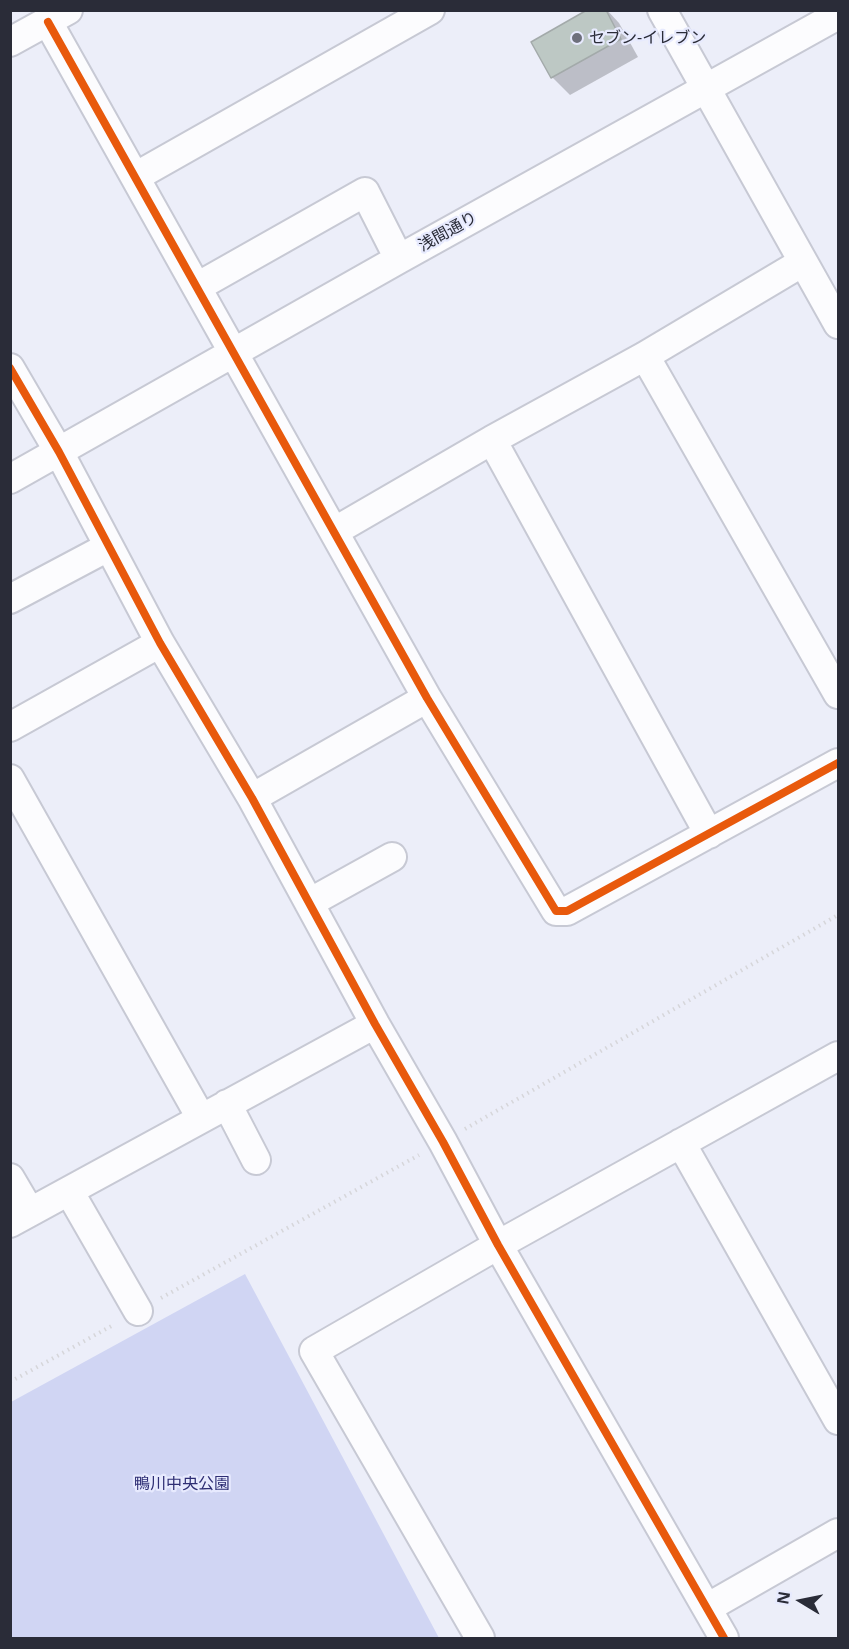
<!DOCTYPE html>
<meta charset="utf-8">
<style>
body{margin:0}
#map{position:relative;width:849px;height:1649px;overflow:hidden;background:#eceef9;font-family:"Open Sans",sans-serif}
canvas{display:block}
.frame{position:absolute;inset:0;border:12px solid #2a2c38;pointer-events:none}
.north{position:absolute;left:771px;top:1571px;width:60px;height:60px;-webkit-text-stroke:4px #e7eafe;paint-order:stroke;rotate:280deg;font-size:16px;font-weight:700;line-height:24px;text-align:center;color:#2a2c38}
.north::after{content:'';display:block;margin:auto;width:21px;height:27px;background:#2a2c38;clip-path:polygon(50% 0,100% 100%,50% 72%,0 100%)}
</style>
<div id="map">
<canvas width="849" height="1649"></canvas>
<div class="frame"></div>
<div class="north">N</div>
</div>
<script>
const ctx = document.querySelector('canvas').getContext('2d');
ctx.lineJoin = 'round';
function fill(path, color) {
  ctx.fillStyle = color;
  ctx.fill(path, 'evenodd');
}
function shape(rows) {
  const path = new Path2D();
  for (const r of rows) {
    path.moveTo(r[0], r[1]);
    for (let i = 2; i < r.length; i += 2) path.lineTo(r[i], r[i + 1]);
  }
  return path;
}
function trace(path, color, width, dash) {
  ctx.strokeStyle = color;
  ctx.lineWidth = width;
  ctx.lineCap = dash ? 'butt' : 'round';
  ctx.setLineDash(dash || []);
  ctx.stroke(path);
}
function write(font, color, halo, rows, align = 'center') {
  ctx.font = font + ' "Open Sans","Noto Sans JP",sans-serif';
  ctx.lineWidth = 4.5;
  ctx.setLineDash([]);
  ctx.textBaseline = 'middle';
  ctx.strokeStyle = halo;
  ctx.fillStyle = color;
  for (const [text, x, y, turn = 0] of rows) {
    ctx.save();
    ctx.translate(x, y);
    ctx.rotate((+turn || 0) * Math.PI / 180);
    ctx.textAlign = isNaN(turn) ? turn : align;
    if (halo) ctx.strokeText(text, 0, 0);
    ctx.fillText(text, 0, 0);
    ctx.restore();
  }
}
const green = shape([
 [245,1274,439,1638,11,1638,11,1402]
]);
const shadow = shape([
 [590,10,607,10,619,23,638,57,570,95,552,77]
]);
const building = shape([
 [587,10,606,10,621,39,551,78,531,42,587,10]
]);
const path = shape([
 [465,1129,838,915],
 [161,1298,419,1155],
 [10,1382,115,1324]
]);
const minor = shape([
 [662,10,838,324],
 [48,22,427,698,556,911,567,911,838,763],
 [10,42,68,10],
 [135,177,430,10],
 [197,287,365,192,399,259],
 [645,356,838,694],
 [10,368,59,452,160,643,252,798,375,1024,443,1142,498,1245,724,1638],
 [492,440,709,834],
 [10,479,399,259,838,15],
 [335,531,492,440,645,356,803,262],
 [10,599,108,547],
 [10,727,160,643],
 [10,779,201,1118],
 [252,798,427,698],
 [309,903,392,857],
 [227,1104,256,1160],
 [681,1143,838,1420],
 [10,1178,30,1212],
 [69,1191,138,1311],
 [10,1223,375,1024],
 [707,1608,838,1533],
 [480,1638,314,1351,498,1245,838,1056]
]);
const cycleway = shape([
 [48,22,427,698,556,911,567,911,838,763],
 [10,368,59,452,160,643,252,798,375,1024,443,1142,498,1245,724,1638]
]);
const markers = [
 [577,38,6,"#6e707c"]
];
const poiNames = [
 ["セブン-イレブン",589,38]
];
const streetNames = [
 ["浅間通り",448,232,-29]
];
const parkNames = [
 ["鴨川中央公園",182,1484]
];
fill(green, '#d0d5f3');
fill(shadow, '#0003');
fill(building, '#bdc8c4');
trace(building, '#a3aaaa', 1.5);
trace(minor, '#c7c9d4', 32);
trace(path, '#d6d6da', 4, [1.5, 4.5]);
trace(minor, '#fcfcfe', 28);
trace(cycleway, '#e8590c', 8);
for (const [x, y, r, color] of markers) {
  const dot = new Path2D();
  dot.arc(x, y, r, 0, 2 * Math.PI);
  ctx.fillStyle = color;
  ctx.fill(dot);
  trace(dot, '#e7eafe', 2);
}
write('16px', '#2a2c38', '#e7eafe', poiNames, 'left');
write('16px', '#2a2c38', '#e7eafe', streetNames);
write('16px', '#2e2e74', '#e7eafe', parkNames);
</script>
